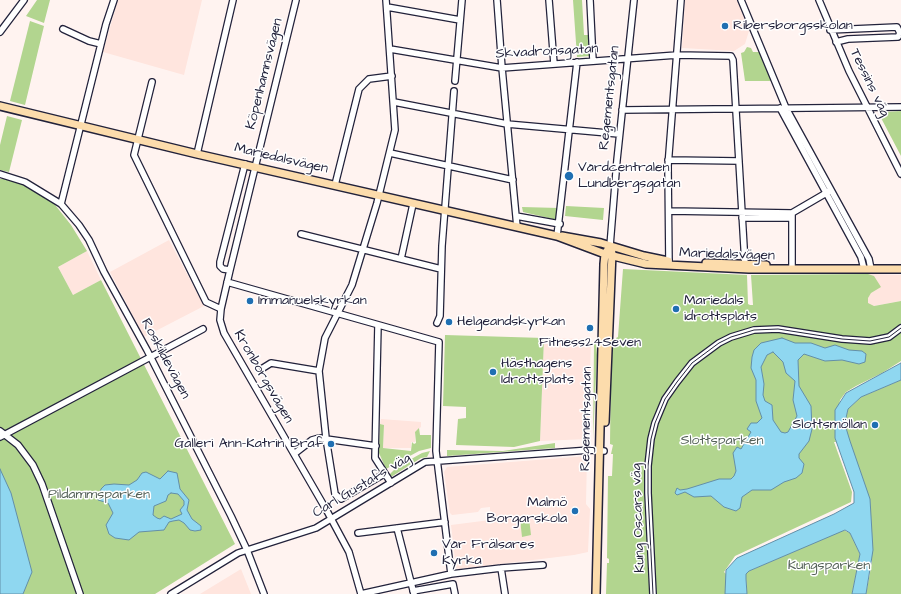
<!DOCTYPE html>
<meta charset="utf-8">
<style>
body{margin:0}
canvas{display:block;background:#fff3f0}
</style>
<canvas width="901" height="594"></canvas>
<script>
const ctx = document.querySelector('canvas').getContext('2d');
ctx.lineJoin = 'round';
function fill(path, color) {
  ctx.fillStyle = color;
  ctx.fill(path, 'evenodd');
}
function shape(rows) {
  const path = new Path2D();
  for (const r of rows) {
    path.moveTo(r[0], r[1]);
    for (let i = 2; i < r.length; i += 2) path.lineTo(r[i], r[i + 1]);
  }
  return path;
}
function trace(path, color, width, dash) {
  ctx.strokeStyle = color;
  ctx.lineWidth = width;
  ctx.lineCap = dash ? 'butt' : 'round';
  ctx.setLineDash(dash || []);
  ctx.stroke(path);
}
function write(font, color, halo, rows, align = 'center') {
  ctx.font = font + ' "Architects Daughter",sans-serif';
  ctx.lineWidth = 3;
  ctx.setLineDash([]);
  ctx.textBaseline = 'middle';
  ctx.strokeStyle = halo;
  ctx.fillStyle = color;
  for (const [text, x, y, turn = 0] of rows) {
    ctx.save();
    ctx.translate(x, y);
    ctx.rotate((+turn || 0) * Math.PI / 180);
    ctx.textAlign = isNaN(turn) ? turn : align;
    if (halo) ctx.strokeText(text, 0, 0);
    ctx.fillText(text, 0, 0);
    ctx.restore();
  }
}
const built = shape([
 [118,0,202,0,184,75,103,52],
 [685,0,737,0,749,31,745,44,734,51,682,48],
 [169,240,204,306,144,337,110,272],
 [87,251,101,280,73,295,58,267],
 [868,274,901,275,901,301,868,307],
 [544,338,587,339,591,341,588,439,540,441],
 [381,419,421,422,421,427,415,432,415,442,411,442,411,448,383,448,384,425,380,424],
 [587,456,586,504,590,509,588,552,574,555,459,569,456,568,451,525,490,520,490,507,481,508,478,512,452,515,450,513,444,472,447,467],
 [241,569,251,594,200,594]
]);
const green = shape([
 [37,0,50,0,44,23,26,16],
 [573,0,582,0,584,35,588,35,590,56,577,57],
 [30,21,44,26,25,105,10,101],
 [747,47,751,48,753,52,760,52,772,81,745,81,741,53,744,52],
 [901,111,901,156,880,116,885,112],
 [7,116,22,120,9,172,0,170,0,145],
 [0,179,12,179,52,201,71,225,87,251,58,267,73,295,101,280,235,544,155,594,0,594],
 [566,206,604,208,603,220,565,216],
 [522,207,559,208,557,220,523,212],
 [623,269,747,275,748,304,750,305,753,305,751,275,868,274,874,276,881,287,871,293,868,298,868,303,874,306,901,301,901,361,882,373,856,386,846,392,840,400,835,438,836,442,834,442,852,492,851,502,735,556,724,572,726,574,726,594,606,594,607,563,609,563,609,559,607,558,608,476,612,476,613,454,611,454,613,445,610,444,611,362,613,346,616,345,616,338,618,337],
 [445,335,544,338,540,441,514,447,456,445,458,419,466,418,466,407,443,406],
 [594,344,596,344,597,355,593,440],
 [901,380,901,594,866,594,872,562,846,428,846,418,848,409,861,397],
 [380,424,384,425,383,448,411,451,412,442,414,444,416,443,415,432,419,428,420,435,431,435,431,448,419,451,386,469,379,453],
 [555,443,555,448,447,456,447,450,503,451],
 [430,451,427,457,421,458,391,477,389,475,397,467,422,453],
 [529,518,531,535,522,537,520,519],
 [843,530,850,533,860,554,852,594,747,594,746,579,746,574,749,571]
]);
const water = shape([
 [782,338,795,343,811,343,825,348,835,345,849,350,862,351,866,354,865,362,859,364,842,360,825,361,804,354,798,360,799,386,811,406,812,429,809,441,799,454,799,458,804,464,802,473,796,478,784,482,771,490,752,490,742,497,740,508,736,511,724,507,711,496,694,497,685,492,677,495,675,493,677,488,680,490,687,489,719,479,731,479,734,476,736,471,733,453,737,447,741,449,751,432,747,429,751,423,757,423,762,418,756,401,756,380,751,368,752,357,754,350,761,343,782,338],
 [773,352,783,362,786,373,795,381,793,400,797,416,788,432,785,433,781,432,773,420,772,405,765,401,763,395,764,384,761,367,767,355,773,352],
 [901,363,901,380,861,397,848,409,846,418,846,428,850,441,870,499,873,550,866,594,852,594,860,554,850,533,845,530,749,571,746,574,746,579,747,594,725,594,726,570,737,558,834,514,854,503,854,492,835,438,835,410,846,393,901,363],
 [0,469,11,493,32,572,23,594,0,594,0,469],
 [168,471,177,473,180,489,189,500,187,510,192,519,201,526,201,530,195,531,190,530,184,523,179,520,173,521,169,522,164,530,139,532,129,540,115,538,109,534,106,525,113,513,108,503,98,500,101,489,105,485,114,484,129,485,137,480,142,473,146,472,160,479,168,471],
 [171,493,178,494,184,501,184,505,180,510,182,514,171,519,164,516,160,519,157,518,153,515,154,506,166,501,168,495,171,493]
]);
const minor = shape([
 [296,0,230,270,221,309,220,320,224,333,327,511,349,552,361,594],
 [497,0,502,68,517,227],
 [549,0,554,64],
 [590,0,593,61],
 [741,0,786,108,869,259,871,269],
 [819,0,849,71,901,174],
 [387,7,460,20],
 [63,29,89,41,101,44],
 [830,30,897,27,900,33],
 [0,32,24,0],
 [836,42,848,39,898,37,900,33],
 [390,49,502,68,677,55,731,56,733,60,745,264],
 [455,81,462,0],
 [152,82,134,155,206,302,221,309],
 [394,102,507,124,619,134],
 [780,108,861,257,864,269],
 [622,110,901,107],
 [390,153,513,180],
 [197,154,233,0],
 [668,160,739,161],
 [0,174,25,182,61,204,79,225,89,240,104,272,147,350,231,516,247,550,264,594],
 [335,185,359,89,369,79,392,76],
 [61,204,106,24,114,0],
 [669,211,792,213,828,192],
 [516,216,560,224],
 [742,218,792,218],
 [301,234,441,269],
 [557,236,577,62],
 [610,246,617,160,634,0],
 [401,259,413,204],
 [669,265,668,166,681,0],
 [792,269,792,213],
 [230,270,223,269,220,266,220,262,245,164],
 [227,282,439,342,436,451,451,574],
 [437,323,440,316,442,246,454,91],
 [378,325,375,458,391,483],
 [263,368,271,363,319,371],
 [0,431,18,445,33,465,42,484,80,594],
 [0,437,203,329],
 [294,454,312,440,319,438,376,446],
 [384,474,341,499,335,494,326,438,319,371,325,338,352,285,377,203,395,130,386,0],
 [397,528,414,594],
 [358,533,445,522],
 [501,568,505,594],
 [413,591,453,584,455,594],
 [171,594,238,553,316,528,425,462,590,450,604,451],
 [361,594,451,574,501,568,543,565],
 [653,594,648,493,648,466,651,439,655,423,665,399,677,382,692,363,719,343,731,337,754,330,778,329,842,339,870,341,889,337,901,328]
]);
const major = shape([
 [0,106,197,154,557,236,605,254,646,264,749,269,901,269],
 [562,236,601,243,644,256,668,261],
 [706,263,766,265],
 [605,422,612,253],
 [596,594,604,264,605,254,610,246]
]);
const tram = shape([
 [653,594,648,493,648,466,651,439,655,423,665,399,677,382,692,363,719,343,731,337,754,330,778,329,842,339,870,341,889,337,901,328]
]);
const markers = [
 [725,26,4,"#1f6fb2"],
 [569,176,5,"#1f6fb2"],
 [250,301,4,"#1f6fb2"],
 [676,309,4,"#1f6fb2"],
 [449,322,4,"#1f6fb2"],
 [590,328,4,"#1f6fb2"],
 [493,372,4,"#1f6fb2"],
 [875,425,4,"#1f6fb2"],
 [331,444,4,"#1f6fb2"],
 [575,511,4,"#1f6fb2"],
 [434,553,4,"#1f6fb2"]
];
const poiNames = [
 ["Ribersborgsskolan",733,26],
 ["Vårdcentralen",578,168],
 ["Lundbergsgatan",578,184],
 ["Immanuelskyrkan",258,301],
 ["Mariedals",684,301],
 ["idrottsplats",684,317],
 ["Helgeandskyrkan",457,322],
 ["Fitness24Seven",590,343,"center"],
 ["Hästhagens",501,364],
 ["Idrottsplats",501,380],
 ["Slottsmöllan",867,425,"right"],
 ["Galleri Ann-Katrin Braf",323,444,"right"],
 ["Malmö",567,503,"right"],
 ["Borgarskola",567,519,"right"],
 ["Vår Frälsares",442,545],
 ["Kyrka",442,561]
];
const streetNames = [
 ["Skvadronsgatan",547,52,-3],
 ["Köpenhamnsvägen",265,74,-76],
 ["Tessins väg",869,83,64],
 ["Regementsgatan",610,98,-84],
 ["Mariedalsvägen",281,159,13],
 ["Mariedalsvägen",727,255,2],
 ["Roskildevägen",165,359,62],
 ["Kronborgsvägen",263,377,60],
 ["Regementsgatan",587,419,-89],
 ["Carl Gustafs väg",362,486,-31],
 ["Kung Oscars väg",639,518,-92]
];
const parkNames = [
 ["Slottsparken",722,441],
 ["Pildammsparken",99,495],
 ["Kungsparken",829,566]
];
fill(built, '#ffe5de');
fill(green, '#b2d58f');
fill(water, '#8fd7f0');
trace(water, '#638fa8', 1);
trace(minor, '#22223b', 8);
trace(major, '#22223b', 10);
trace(minor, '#fff', 5.5);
trace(major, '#fcdcac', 7);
trace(tram, '#22223b', 1);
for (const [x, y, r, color] of markers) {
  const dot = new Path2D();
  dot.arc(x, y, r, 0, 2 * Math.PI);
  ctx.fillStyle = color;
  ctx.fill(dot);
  trace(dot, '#fff', 1.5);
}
write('14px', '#22223b', '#fff', poiNames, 'left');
write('14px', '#22223b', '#fff', streetNames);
write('14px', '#546158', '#fff', parkNames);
</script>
